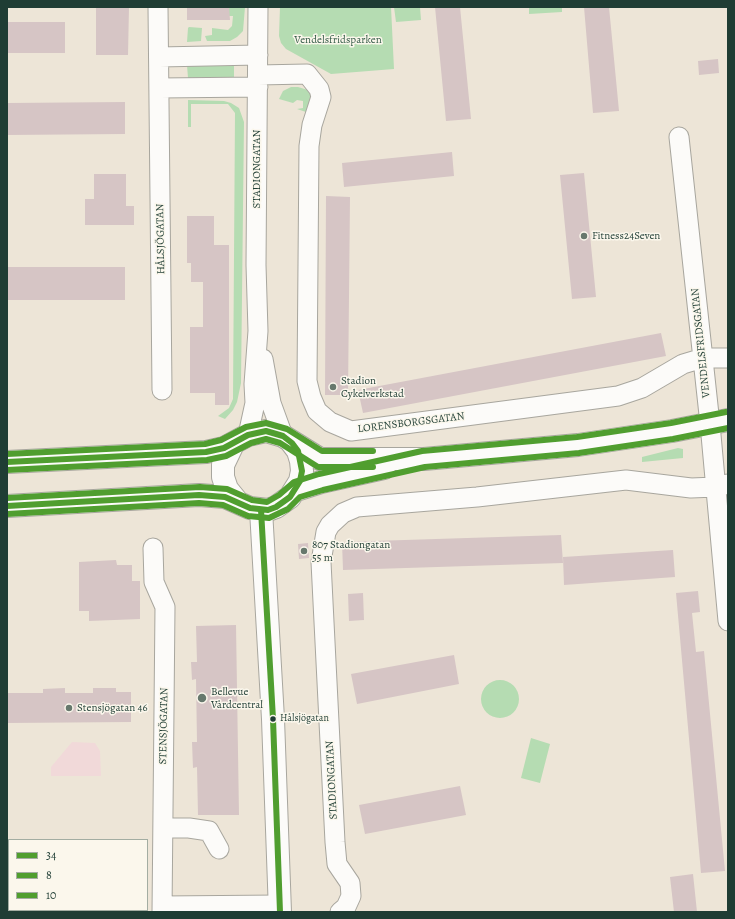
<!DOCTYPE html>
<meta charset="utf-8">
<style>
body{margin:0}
#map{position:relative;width:735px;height:919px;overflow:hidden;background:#ede5d7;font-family:Alegreya,serif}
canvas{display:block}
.frame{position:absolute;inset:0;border:8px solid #1f3d34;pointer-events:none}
.legend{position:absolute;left:8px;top:839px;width:140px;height:72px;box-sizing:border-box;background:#fbf7ec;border:1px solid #a3ada2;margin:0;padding:5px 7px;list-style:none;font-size:12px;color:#1f3d34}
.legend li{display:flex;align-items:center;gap:8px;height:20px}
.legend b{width:20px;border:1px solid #a3ada2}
</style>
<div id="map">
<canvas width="735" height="919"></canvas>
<div class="frame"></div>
<ul class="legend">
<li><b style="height:5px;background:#509e2f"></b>34</li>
<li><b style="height:5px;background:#509e2f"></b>8</li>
<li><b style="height:5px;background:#509e2f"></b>10</li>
</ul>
</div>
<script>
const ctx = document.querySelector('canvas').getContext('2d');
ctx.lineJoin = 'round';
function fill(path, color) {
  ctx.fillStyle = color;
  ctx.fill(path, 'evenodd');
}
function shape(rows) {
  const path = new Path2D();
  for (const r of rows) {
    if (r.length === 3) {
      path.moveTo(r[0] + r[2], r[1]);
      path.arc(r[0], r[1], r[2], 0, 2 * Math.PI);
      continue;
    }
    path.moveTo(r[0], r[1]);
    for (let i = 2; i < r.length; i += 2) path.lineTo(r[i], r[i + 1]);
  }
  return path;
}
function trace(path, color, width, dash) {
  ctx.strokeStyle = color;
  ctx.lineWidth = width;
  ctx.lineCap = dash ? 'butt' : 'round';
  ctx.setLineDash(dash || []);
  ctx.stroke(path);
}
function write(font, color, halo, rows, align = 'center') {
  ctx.font = font + ' Alegreya,serif';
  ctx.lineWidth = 3;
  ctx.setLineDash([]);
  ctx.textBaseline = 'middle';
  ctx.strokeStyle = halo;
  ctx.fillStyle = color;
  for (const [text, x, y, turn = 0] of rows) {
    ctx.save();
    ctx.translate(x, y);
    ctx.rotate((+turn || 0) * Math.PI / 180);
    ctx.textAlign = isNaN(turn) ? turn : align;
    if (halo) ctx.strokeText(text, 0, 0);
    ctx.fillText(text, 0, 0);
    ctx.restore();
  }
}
const built = shape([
 [72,742,95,743,100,751,101,776,51,776,51,767]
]);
const green = shape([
 [226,7,245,7,243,31,237,37,230,41,207,41,205,36,212,35,212,28,228,30,232,26,233,16,226,16],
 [280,7,391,7,394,69,331,74,286,49,281,43,279,36],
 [394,7,420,7,421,20,396,22],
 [529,7,562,7,562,12,529,14],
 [189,27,202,28,201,41,187,42,188,28],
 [187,65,234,65,234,77,188,78],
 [291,87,298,87,308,90,313,100,309,113,297,109,303,108,303,101,297,100,293,103,279,99,283,91],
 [188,100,224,101,231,103,239,108,244,122,241,383,237,402,233,410,225,419,218,416,229,408,233,399,235,113,228,104,191,104,191,127,188,127],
 [678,448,683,449,683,458,642,462,642,457],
 [500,699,19],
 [531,738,550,744,540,783,521,778]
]);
const building = shape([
 [96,7,129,7,128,55,96,55],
 [187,7,229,7,230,20,187,20],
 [435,7,460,7,471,119,446,121],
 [584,7,609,7,619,111,593,113],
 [7,22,65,22,65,53,7,53],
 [718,59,719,73,699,75,698,61],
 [125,102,125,134,7,135,7,103],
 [452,152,454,176,344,187,342,163],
 [584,173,596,297,572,299,560,175],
 [94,174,126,174,126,206,134,206,134,225,85,225,85,199,94,199],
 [326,196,350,197,348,395,325,395],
 [187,216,214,216,214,245,229,245,229,405,215,405,215,393,190,393,190,327,203,327,203,282,191,282,191,263,187,263],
 [7,267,125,267,125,300,7,300],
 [661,333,666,356,363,413,358,390],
 [561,535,563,563,343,570,342,542],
 [308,543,309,558,299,559,298,544],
 [673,550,675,577,564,585,563,557],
 [116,560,117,565,132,565,132,581,140,581,140,619,89,621,89,611,79,611,79,562],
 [698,591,700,612,692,613,696,652,704,651,725,871,701,873,676,593],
 [363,593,364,620,349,621,348,594],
 [236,625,239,815,198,815,197,767,193,768,192,742,197,742,196,679,192,680,191,662,197,662,196,626],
 [454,655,459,684,357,704,351,674],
 [65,688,65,693,93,693,93,688,116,688,116,692,131,692,131,722,7,723,7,693,43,693,43,689],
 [460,786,466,815,365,834,359,805],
 [693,874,697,912,674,912,670,877]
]);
const minor = shape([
 [158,7,162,390],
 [159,57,258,55],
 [258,75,307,74,319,89,321,97,312,125,309,146,307,381,311,397,317,411,330,422,351,431,618,396,642,388,683,364,703,358,728,358],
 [159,88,258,87],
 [679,137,710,424,728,621],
 [263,359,271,403,283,436],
 [248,435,255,403,254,384,258,331,256,265,258,7],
 [153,548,154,582,165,607,162,912],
 [163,828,189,828,209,831,219,849],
 [162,906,280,905],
 [340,912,346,907,351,896,350,883,337,864,335,842,321,562,326,532,330,525,343,513,357,507,477,497,626,480,691,488,716,487,728,484]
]);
const major = shape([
 [233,444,223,465,223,477,227,489,236,500],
 [7,462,206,452,224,448,248,435,266,431,283,436,320,459,424,459,578,445,672,431,728,420],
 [296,490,321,482,384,468],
 [7,506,199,495,225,497,250,508,268,510,276,507,290,497,300,481,302,471,301,461,298,451,292,443],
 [261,510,273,719,280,912]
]);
const bus1 = shape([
 [7,462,206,452,224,448,248,435,266,431,283,436,292,443,298,451,302,471,300,481,290,497,276,507,268,510,250,508,225,497,199,495,7,506],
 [261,510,273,719,280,912]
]);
const bus2 = shape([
 [7,470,207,460,226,456,251,443,266,439,280,443,318,467,373,467],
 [7,514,199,503,223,505,248,516,269,518,288,509,300,497,323,490,425,467,579,453,673,439,728,428]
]);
const bus3 = shape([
 [7,454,205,444,221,440,246,427,266,423,287,429,322,451,373,451],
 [7,498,200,487,227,489,252,500,267,502,279,495,294,482,319,474,422,451,577,437,671,423,726,412]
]);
const markers = [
 [584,236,4,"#67786d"],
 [333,387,4,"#67786d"],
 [304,551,4,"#67786d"],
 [202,698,5,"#67786d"],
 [69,708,4,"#67786d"],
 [273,719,3.5,"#1f3d34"]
];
const busNames = [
 ["Hålsjögatan",280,719]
];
const parkNames = [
 ["Vendelsfridsparken",338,40]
];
const streetNames = [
 ["STADIONGATAN",257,169,-90],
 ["HÅLSJÖGATAN",161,239,-91],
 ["VENDELSFRIDSGATAN",701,343,-96],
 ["LORENSBORGSGATAN",411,423,-7],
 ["STENSJÖGATAN",164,726,-89],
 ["STADIONGATAN",332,780,-93]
];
const poiNames = [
 ["Fitness24Seven",592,236],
 ["Stadion",341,381],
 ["Cykelverkstad",341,394],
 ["807 Stadiongatan",312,545],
 ["55 m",312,558],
 ["Bellevue",211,692],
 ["Vårdcentral",211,705],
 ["Stensjögatan 46",77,708]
];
fill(built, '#f1d9d9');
fill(green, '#b5dcb2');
fill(building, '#d6c5c5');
trace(minor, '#a8a69e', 21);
trace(major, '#a8a69e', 24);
trace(minor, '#fcfbf9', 19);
trace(major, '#fcfbf9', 22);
trace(bus1, '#509e2f', 6);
trace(bus2, '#509e2f', 6);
trace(bus3, '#509e2f', 6);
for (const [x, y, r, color] of markers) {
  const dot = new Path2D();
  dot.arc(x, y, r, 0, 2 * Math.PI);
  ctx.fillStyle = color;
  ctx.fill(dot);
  trace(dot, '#fbf7ec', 1.5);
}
write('10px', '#1f3d34', '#fbf7ec', busNames, 'left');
write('11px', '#345b47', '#fbf7ec', parkNames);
write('11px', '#1f3d34', '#fbf7ec', streetNames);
write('11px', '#1f3d34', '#fbf7ec', poiNames, 'left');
</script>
